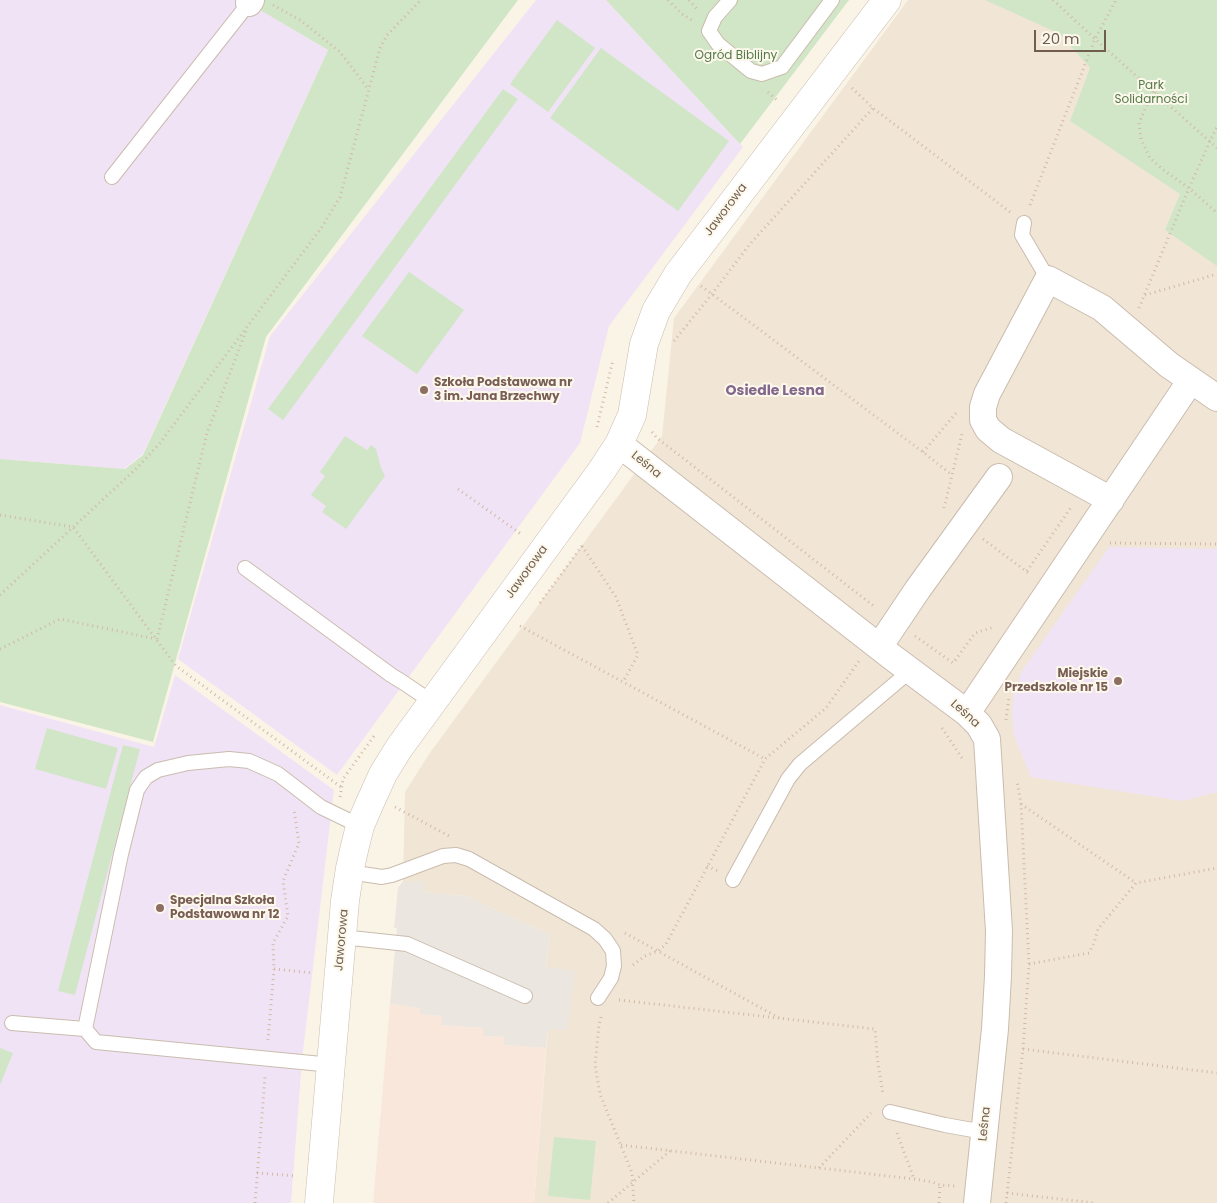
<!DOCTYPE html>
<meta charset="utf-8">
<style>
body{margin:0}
#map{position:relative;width:1217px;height:1203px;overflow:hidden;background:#faf4e7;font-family:Poppins,sans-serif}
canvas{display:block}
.scale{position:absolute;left:1034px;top:30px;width:72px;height:22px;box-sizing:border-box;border:2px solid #705d4e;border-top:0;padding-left:6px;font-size:15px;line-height:18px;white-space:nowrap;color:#705d4e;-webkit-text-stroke:4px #fdf8ec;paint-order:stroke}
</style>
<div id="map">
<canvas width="1217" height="1203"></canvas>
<div class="scale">20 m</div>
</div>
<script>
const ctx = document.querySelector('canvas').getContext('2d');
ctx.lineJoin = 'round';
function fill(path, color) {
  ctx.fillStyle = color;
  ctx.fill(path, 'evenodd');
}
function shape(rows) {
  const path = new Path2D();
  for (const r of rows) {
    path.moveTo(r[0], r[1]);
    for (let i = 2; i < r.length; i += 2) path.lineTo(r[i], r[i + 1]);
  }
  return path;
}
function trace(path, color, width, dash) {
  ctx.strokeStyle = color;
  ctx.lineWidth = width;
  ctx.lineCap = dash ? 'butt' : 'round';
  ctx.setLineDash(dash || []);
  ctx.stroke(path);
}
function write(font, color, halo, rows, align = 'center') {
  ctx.font = font + ' Poppins,sans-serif';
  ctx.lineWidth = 4;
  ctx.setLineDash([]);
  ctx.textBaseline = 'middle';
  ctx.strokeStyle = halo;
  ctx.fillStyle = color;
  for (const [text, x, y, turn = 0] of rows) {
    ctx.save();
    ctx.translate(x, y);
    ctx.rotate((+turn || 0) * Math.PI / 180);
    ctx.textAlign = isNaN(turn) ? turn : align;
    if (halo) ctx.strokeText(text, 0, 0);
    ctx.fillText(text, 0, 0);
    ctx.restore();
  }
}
const residential = shape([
 [908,0,1217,0,1217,1203,534,1203,548,1029,546,968,550,935,466,896,424,892,403,881,405,792,429,754,662,436,674,318]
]);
const commercial = shape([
 [390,1004,421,1008,420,1014,442,1016,442,1025,483,1028,483,1036,504,1037,504,1045,546,1048,534,1203,373,1203]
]);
const industrial = shape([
 [403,881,423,881,424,892,466,896,550,935,546,967,575,971,567,1030,548,1029,546,1048,504,1045,504,1037,483,1036,483,1028,441,1025,442,1016,420,1014,420,1008,390,1004,397,928,394,928,398,888]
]);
const education = shape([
 [0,0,244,0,328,50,143,454,124,469,0,459],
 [536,0,606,0,743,147,609,326,580,443,337,775,178,659,270,336],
 [1109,547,1217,549,1217,792,1182,801,1031,777,1014,736,1012,712,1014,691,1022,671],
 [175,675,334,790,302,1060,291,1203,0,1203,0,705,154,747]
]);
const green = shape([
 [243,0,518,0,266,337,153,742,0,702,0,459,125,469,143,455,328,50],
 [606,0,849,0,740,144],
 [985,0,1217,0,1217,266,1165,230,1180,194,1070,121,1090,68,1060,34],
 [557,20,595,48,548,112,510,84],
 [601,48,729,141,678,211,550,118],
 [503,89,518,99,283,420,268,409],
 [409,272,464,310,417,374,362,336],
 [345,436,367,450,371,445,376,449,381,468,385,476,346,529,322,512,326,506,311,495,325,476,320,472],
 [47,728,118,748,106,789,35,769],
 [123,745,140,749,75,995,58,991],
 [0,1048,13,1053,0,1085],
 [554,1137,596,1141,590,1200,548,1196]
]);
const path = shape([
 [668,0,682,14,693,21],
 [689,0,697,9],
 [1053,0,1095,39,1217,148],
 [273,5,300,20,340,52,369,90],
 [852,88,873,108,1010,212],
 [768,92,778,101],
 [1155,92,1146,107,1139,123,1141,139,1150,158,1162,169,1189,188,1217,213],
 [1030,205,1095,39,1116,0],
 [701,286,712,294,923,452,952,475],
 [1145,295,1217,274],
 [1139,308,1189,188,1210,141,1217,127],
 [674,341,712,294,750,244,873,108],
 [597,427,613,360],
 [652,432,657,438,875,607],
 [923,452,957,412],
 [458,489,521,534],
 [944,508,962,434],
 [0,515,73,527,176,666,341,787],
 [983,539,1030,574],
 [1110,543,1217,544],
 [582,546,616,597,638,655,623,682],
 [1027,571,1072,506],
 [0,595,138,467,160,443,322,227,340,197,380,48,387,35,421,0],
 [540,603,582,546,582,543],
 [520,626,765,759],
 [915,636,953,663,975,633,994,627],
 [157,639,207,433,246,331],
 [0,649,60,619,156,639],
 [1006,720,1009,697],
 [942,728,962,758],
 [340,797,343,779,374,736],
 [1021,804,1136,883],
 [395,807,449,836],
 [707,866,718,871],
 [625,933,781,1019],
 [1029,964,1089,953,1094,943,1098,929,1136,883,1217,868],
 [633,965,645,956,658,951,666,944,765,759,826,708,859,661],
 [274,969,313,973],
 [619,1000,875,1029,878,1064,883,1094],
 [601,1017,599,1025,595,1065,600,1094,632,1173,634,1203],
 [268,1040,274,969,273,943,288,916,283,881,299,843,294,810],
 [1023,1049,1217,1073],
 [897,1133,914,1179],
 [621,1145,914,1179,932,1182,940,1185,955,1186],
 [819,1168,871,1113],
 [257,1173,297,1176],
 [1007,1193,1095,1203],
 [255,1203,265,1077],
 [608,1203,670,1151],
 [939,1203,940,1185],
 [1006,1203,1023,1049,1029,964,1021,804,1017,781]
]);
const service = shape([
 [730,0,715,17,709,31,718,44,751,71,762,74,782,67,832,0],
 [112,177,249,3],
 [1024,223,1022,235,1048,279],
 [245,568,391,675,404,683,432,702],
 [349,872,382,877,392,875,443,856,456,855,469,859,594,929,605,939,613,951,614,966,611,978,598,998],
 [733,880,788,779,800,764,910,671],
 [342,937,407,944,525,996],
 [12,1023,85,1029],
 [332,1065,96,1042,85,1029,121,854,137,790,146,777,158,770,188,763,229,759,249,761,278,774,321,807,360,826],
 [890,1112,945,1125,984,1132]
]);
const minor = shape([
 [249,3,251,0],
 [619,444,892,657,967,713,979,725,987,739,999,931,998,976,995,1029,977,1203],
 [1111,500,1001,440,988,429,983,420,983,407,987,394,1048,279,1102,308,1169,365,1217,398],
 [879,647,918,589,999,477],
 [967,713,1191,380]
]);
const tertiary = shape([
 [319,1203,345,901,350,868,355,846,360,826,369,805,383,774,399,748,602,470,619,444,632,415,644,344,656,311,678,274,887,0]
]);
const markers = [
 [424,390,5,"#8d6e63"],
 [1118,681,5,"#8d6e63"],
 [160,908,5,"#8d6e63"]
];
const parkNames = [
 ["Ogród Biblijny",736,56],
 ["Park",1151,86],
 ["Solidarności",1151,100]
];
const streetNames = [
 ["Jaworowa",726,210,-53],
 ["Leśna",646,465,39],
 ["Jaworowa",527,572,-54],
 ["Leśna",965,714,42],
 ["Jaworowa",342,940,-85],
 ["Leśna",985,1124,-84]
];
const educationNames = [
 ["Szkoła Podstawowa nr",434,383],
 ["3 im. Jana Brzechwy",434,397],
 ["Miejskie",1108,674,"right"],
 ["Przedszkole nr 15",1108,688,"right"],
 ["Specjalna Szkoła",170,901],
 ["Podstawowa nr 12",170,915]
];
const neighbourhoodNames = [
 ["Osiedle Lesna",775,391]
];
fill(residential, '#f1e6d6');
fill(commercial, '#f9e7dc');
fill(industrial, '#ebe6e0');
fill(education, '#f1e3f6');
fill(green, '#d1e6c7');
trace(service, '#cabcae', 16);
trace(minor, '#cabcae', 28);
trace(tertiary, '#cabcae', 29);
trace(path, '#d1b9a4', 3, [1, 4]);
trace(service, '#fff', 14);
trace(minor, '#fff', 26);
trace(tertiary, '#fff', 28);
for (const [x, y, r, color] of markers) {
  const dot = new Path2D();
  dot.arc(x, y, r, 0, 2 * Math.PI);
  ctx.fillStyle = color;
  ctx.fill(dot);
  trace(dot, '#fdf8ec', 2);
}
write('12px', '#557a4a', '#fdf8ec', parkNames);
write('12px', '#705d4e', '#fdf8ec', streetNames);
write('bold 12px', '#785e54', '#fdf8ec', educationNames, 'left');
write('bold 14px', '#82668c', '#fdf8ec', neighbourhoodNames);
</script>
